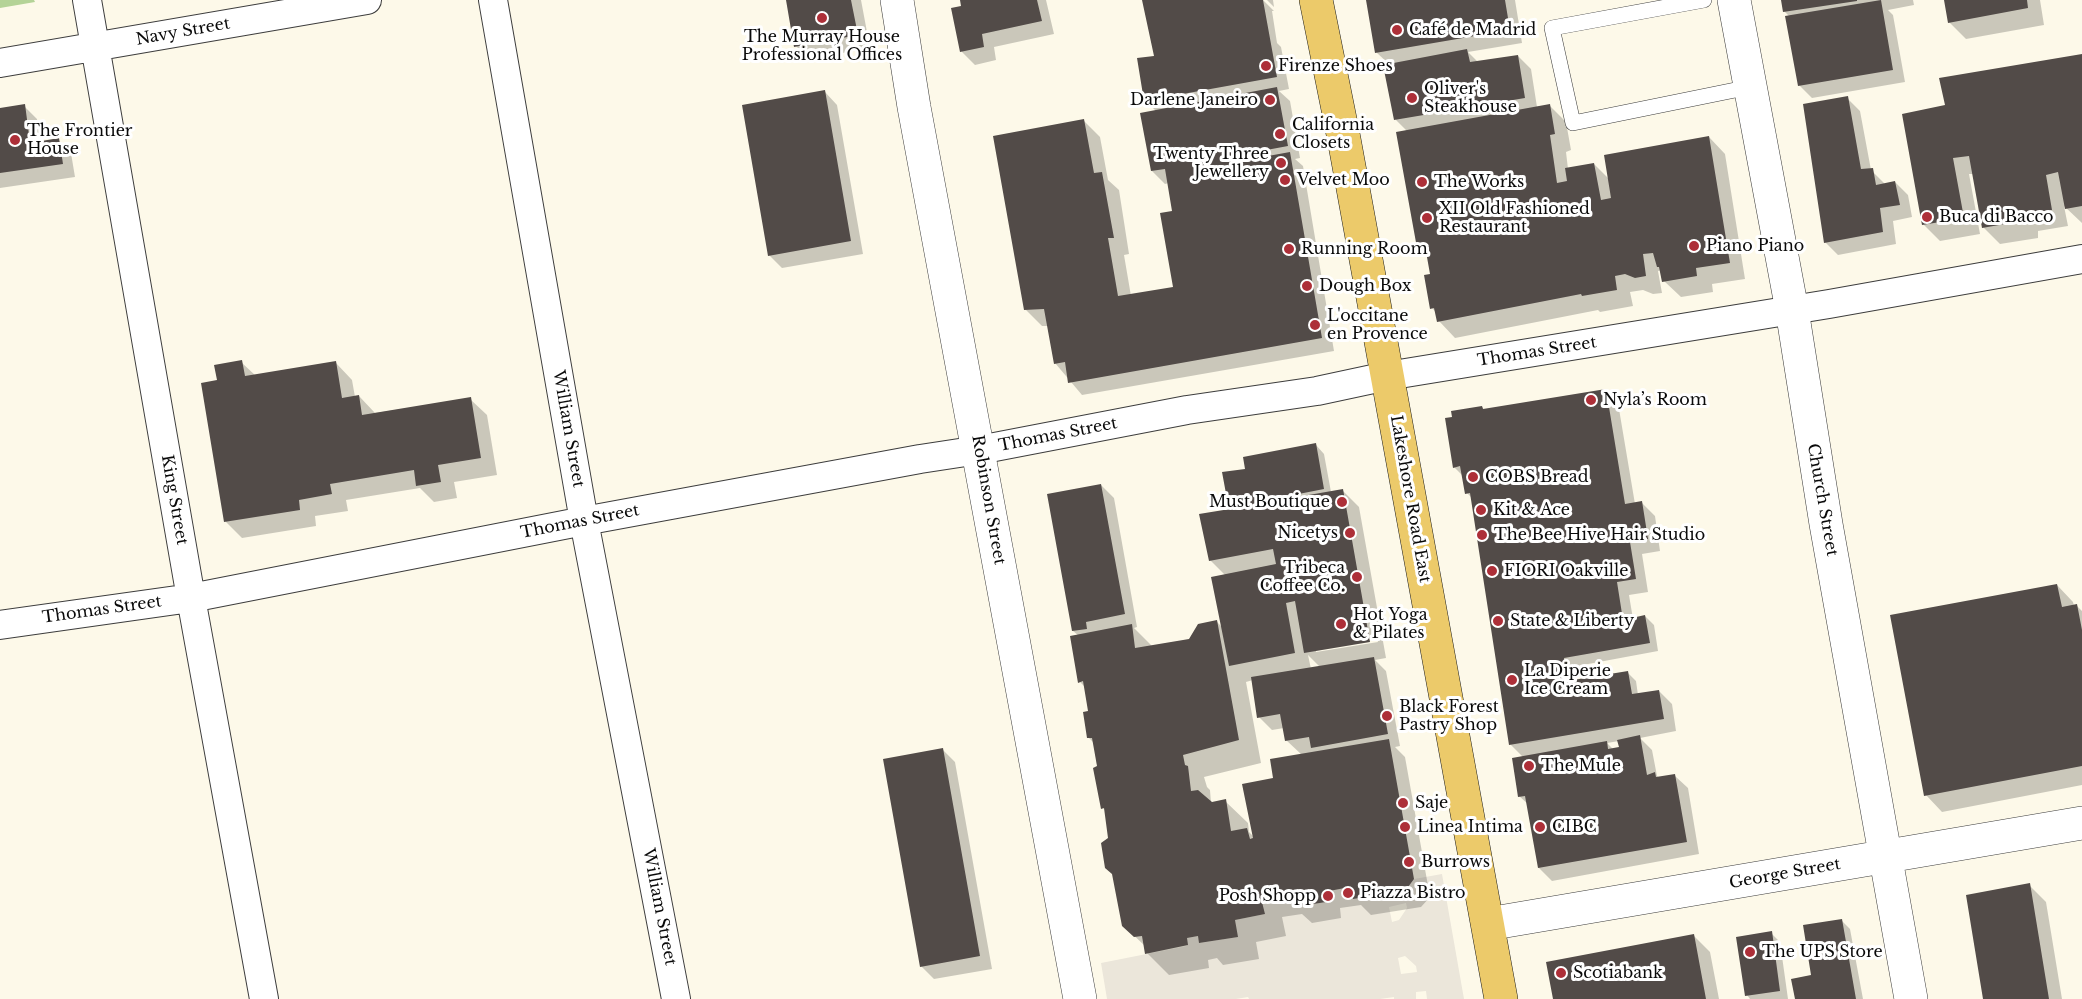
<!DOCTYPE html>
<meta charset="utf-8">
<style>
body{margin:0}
canvas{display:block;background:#fdf9e9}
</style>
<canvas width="2082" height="999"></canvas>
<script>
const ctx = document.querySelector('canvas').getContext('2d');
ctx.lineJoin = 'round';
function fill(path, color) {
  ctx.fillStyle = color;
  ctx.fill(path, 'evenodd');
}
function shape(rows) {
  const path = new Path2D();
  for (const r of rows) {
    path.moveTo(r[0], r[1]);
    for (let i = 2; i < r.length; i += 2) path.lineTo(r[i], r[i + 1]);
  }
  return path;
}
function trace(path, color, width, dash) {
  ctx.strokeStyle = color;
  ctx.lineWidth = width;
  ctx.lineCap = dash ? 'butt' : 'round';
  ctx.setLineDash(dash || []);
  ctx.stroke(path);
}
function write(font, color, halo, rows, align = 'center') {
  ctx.font = font + ' "Libre Baskerville",serif';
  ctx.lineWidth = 6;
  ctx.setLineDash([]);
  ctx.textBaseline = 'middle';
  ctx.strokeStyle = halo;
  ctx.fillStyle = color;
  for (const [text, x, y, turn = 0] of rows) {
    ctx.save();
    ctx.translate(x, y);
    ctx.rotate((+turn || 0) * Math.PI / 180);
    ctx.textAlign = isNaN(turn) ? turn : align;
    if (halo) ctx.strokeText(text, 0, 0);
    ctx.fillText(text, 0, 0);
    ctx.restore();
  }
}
const forest = shape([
 [0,0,34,0,35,2,0,8]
]);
const plaza = shape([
 [1442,874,1464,999,1427,999,1426,991,1416,992,1416,999,1394,999,1394,997,1380,999,1249,999,1248,997,1236,999,1107,999,1101,963,1187,946,1187,938,1198,936,1200,943,1237,937,1235,920,1265,914,1262,902,1292,896,1294,907,1325,902,1324,892,1350,887,1354,899,1404,891,1414,879],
 [1406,903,1407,908,1399,920,1392,922,1389,907],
 [1405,956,1416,966,1417,972,1401,974,1398,958]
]);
const shadow = shape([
 [788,0,861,0,870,48,809,59,796,46],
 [962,0,1046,0,1054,34,994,47,996,60,975,65,962,52,952,9,963,7],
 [1144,0,1263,0,1274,11,1272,11,1277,43,1281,47,1289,89,1279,91,1290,101,1300,158,1295,159,1303,166,1334,351,1082,395,1055,363,1049,326,1042,326,1025,309,1084,121,1100,137,1108,180,1119,190,1129,254,1124,255,1131,296,1175,288,1174,212,1169,183,1165,184,1152,171,1156,111,1146,101,1138,60,1155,56],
 [1267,0,1273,0,1274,7],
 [1368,0,1515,0,1522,43,1468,52,1478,62,1518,56,1531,69,1537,107,1549,105,1566,122,1571,150,1566,152,1568,169,1594,164,1610,180,1709,137,1725,154,1745,279,1712,284,1713,292,1681,297,1664,281,1662,270,1658,271,1662,293,1653,294,1643,290,1630,292,1633,306,1600,312,1598,310,1455,338,1439,321,1437,313,1432,308,1432,275,1428,256,1419,247,1407,131,1396,120,1384,66,1390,65,1377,53],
 [1782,0,1913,0,1914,5,1888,10,1893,15,1905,82,1812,98,1799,85,1790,17,1784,11],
 [1945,0,2040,0,2044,25,1966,39,1949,22],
 [2082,55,2082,223,2064,206,2068,226,2038,231,2038,238,2000,244,1983,227,1974,174,1969,174,1980,234,1940,241,1923,224,1947,107],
 [825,92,837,105,863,254,782,268,769,255],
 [1847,98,1860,111,1871,170,1885,184,1895,182,1908,195,1912,217,1893,221,1896,244,1838,255,1825,242],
 [24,106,37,119,40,143,58,140,71,153,75,177,0,188,0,109],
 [241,362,256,376,336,363,352,380,355,397,359,396,375,413,470,399,487,415,497,475,454,482,457,498,434,502,420,488,346,500,348,511,315,516,316,526,242,538,226,522,218,381],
 [1606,390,1618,403,1635,504,1642,503,1655,516,1660,551,1642,554,1648,592,1629,595,1633,619,1645,616,1654,625,1658,651,1572,667,1574,681,1627,672,1636,681,1638,695,1659,691,1672,704,1676,731,1640,738,1652,750,1657,776,1659,778,1675,776,1688,788,1699,854,1552,881,1539,868,1529,805,1519,796,1523,757,1510,744,1473,499,1467,493,1464,477,1454,467,1482,407,1485,411],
 [1619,741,1620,748,1613,749,1607,743],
 [1316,445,1324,454,1331,492,1342,490,1359,507,1386,658,1375,660,1386,671,1400,746,1395,747,1405,757,1430,897,1421,907,1371,915,1361,905,1340,908,1341,918,1312,923,1302,914,1282,917,1286,936,1256,942,1259,959,1223,965,1217,958,1208,960,1209,968,1169,975,1147,953,1146,947,1123,925,1106,811,1103,808,1094,743,1088,737,1090,712,1086,688,1080,682,1072,637,1079,636,1073,631,1101,485,1114,498,1137,627,1134,628,1152,646,1190,640,1217,622,1223,628,1226,576,1210,560,1239,509,1229,499,1247,470],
 [1377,639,1378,642,1316,652,1316,649],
 [1308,655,1320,667,1311,669],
 [1253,680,1259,717,1272,730,1284,728,1286,740,1302,755,1275,779,1254,837,1249,832,1248,823,1225,801,1211,803,1210,790,1207,787,1204,777,1261,763,1246,682],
 [2057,585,2073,602,2074,606,2077,606,2082,611,2082,785,1942,812,1926,795],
 [942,749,955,762,992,969,934,979,921,966],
 [2029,885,2046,902,2062,999,1985,999],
 [1842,921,1850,929,1863,999,1796,999,1812,976],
 [1771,933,1780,942,1788,999,1750,999,1747,995],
 [1693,935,1710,952,1719,999,1553,999]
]);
const building = shape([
 [786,0,851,0,858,35,794,47],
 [960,0,1037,0,1042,21,982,34,984,47,960,52,951,8,961,6],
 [1142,0,1263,0,1277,77,1144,101,1137,58,1154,56],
 [1366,0,1505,0,1510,30,1375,53],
 [1781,0,1857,0,1857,1,1783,12],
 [1881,0,1893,70,1798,86,1785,16],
 [1944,0,2027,0,2028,8,1948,23],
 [1467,49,1470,62,1518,55,1525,98,1394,120,1383,65],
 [2082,54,2082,206,2065,209,2058,172,2046,175,2052,210,2022,215,2022,221,1982,228,1969,156,1953,158,1964,218,1922,225,1902,114,1945,105,1939,78],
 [1277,87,1288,146,1234,156,1235,162,1290,152,1322,338,1068,383,1065,362,1054,364,1044,309,1024,310,993,136,1084,119,1094,173,1102,172,1114,238,1108,238,1118,296,1173,287,1160,213,1172,211,1165,169,1151,171,1140,113],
 [825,90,851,241,768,256,742,105],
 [1848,96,1861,169,1873,168,1876,185,1895,181,1900,205,1880,208,1883,232,1824,243,1803,104],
 [25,104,30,143,59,138,63,164,0,173,0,108],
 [1550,104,1555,134,1550,135,1557,183,1567,181,1565,168,1594,163,1601,200,1611,198,1604,155,1709,136,1730,263,1696,268,1697,276,1662,282,1659,267,1657,267,1653,253,1643,254,1646,276,1635,278,1625,274,1615,276,1617,290,1582,296,1581,294,1437,322,1434,308,1430,309,1424,275,1430,274,1425,246,1417,248,1396,132],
 [242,360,245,376,336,361,342,398,359,395,362,415,471,397,481,458,438,465,441,482,416,486,414,470,330,484,332,494,299,500,300,510,224,522,201,383,217,380,214,365],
 [1606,389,1625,504,1642,501,1648,539,1630,542,1636,579,1617,582,1623,620,1645,615,1650,643,1564,658,1567,681,1628,671,1632,694,1659,690,1664,719,1509,745,1470,493,1465,494,1460,466,1453,468,1445,418,1452,417,1451,411,1482,406,1483,409],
 [1316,443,1324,489,1263,501,1263,503,1343,489,1370,642,1304,653,1295,601,1286,603,1295,653,1229,666,1211,577,1276,564,1273,549,1209,561,1199,514,1242,507,1250,503,1248,496,1227,499,1222,472,1245,469,1243,457],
 [1101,484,1125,614,1086,622,1087,629,1072,631,1047,494],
 [2057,584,2062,607,2077,604,2082,630,2082,766,1924,796,1890,615],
 [1217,620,1239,740,1183,755,1185,765,1188,766,1191,791,1198,790,1212,802,1226,799,1231,831,1247,828,1250,839,1253,838,1242,784,1273,778,1270,759,1389,739,1414,879,1405,891,1353,899,1350,887,1324,892,1326,902,1294,907,1292,896,1262,902,1265,914,1235,920,1238,937,1199,943,1198,936,1187,938,1188,945,1145,954,1142,936,1134,937,1122,926,1112,874,1105,868,1101,843,1108,838,1104,808,1101,809,1093,768,1097,766,1092,738,1087,738,1083,712,1088,711,1083,681,1078,683,1070,636,1132,624,1135,648,1189,639,1198,624],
 [1374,657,1388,734,1311,748,1309,737,1285,741,1280,714,1257,718,1251,677],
 [1640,735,1647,775,1655,772,1656,777,1675,774,1687,842,1538,868,1525,796,1518,797,1512,758,1607,741,1608,749,1619,747,1617,740],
 [943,748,980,956,920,967,883,759],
 [2030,883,2049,999,1983,999,1966,895],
 [1842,919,1856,999,1795,999,1791,979,1811,975,1803,925],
 [1772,931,1780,991,1745,996,1736,937],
 [1694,934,1706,999,1553,999,1546,962]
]);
const service = shape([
 [1704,0,1552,28,1573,123,1750,87]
]);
const minor = shape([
 [87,0,191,598,264,999],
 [493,0,584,521,676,999],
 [0,63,367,0],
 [0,625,191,598,584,521,920,459,979,450,1187,410,1317,391,1387,376,1829,304,2082,259]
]);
const tertiary = shape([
 [897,0,914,107,1080,999],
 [1734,0,1792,310,1826,524,1911,999],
 [1488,924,2082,823]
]);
const primary = shape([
 [1316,0,1344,139,1501,999]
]);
const markers = [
 [822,18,6,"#ad2f38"],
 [1397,30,6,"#ad2f38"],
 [1266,66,6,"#ad2f38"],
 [1412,98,6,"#ad2f38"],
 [1270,100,6,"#ad2f38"],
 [1280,134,6,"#ad2f38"],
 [15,140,6,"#ad2f38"],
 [1281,163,6,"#ad2f38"],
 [1285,180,6,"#ad2f38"],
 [1422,182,6,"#ad2f38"],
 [1927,217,6,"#ad2f38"],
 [1427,218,6,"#ad2f38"],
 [1694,246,6,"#ad2f38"],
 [1289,249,6,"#ad2f38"],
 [1307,286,6,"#ad2f38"],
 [1315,325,6,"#ad2f38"],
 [1591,400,6,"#ad2f38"],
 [1473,477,6,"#ad2f38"],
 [1342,502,6,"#ad2f38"],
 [1481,510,6,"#ad2f38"],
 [1350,533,6,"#ad2f38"],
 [1482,535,6,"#ad2f38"],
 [1492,571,6,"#ad2f38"],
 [1357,577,6,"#ad2f38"],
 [1498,621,6,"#ad2f38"],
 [1341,624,6,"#ad2f38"],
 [1512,680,6,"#ad2f38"],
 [1387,716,6,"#ad2f38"],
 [1529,766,6,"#ad2f38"],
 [1403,803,6,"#ad2f38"],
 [1405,827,6,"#ad2f38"],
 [1540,827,6,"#ad2f38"],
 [1409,862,6,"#ad2f38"],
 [1348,893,6,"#ad2f38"],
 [1328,896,6,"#ad2f38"],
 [1750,952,6,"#ad2f38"],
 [1561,973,6,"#ad2f38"]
];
const poiNames = [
 ["Café de Madrid",1409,30],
 ["The Murray House",822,37,"center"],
 ["Professional Offices",822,55,"center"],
 ["Firenze Shoes",1278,66],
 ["Oliver's",1424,89],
 ["Steakhouse",1424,107],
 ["Darlene Janeiro",1258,100,"right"],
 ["California",1292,125],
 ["Closets",1292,143],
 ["The Frontier",27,131],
 ["House",27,149],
 ["Twenty Three",1269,154,"right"],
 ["Jewellery",1269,172,"right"],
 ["Velvet Moo",1297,180],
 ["The Works",1434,182],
 ["XII Old Fashioned",1439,209],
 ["Restaurant",1439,227],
 ["Buca di Bacco",1939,217],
 ["Piano Piano",1706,246],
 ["Running Room",1301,249],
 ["Dough Box",1319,286],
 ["L'occitane",1327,316],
 ["en Provence",1327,334],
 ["Nyla’s Room",1603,400],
 ["COBS Bread",1485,477],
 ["Must Boutique",1330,502,"right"],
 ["Kit & Ace",1493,510],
 ["Nicetys",1338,533,"right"],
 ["The Bee Hive Hair Studio",1494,535],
 ["Tribeca",1345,568,"right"],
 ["Coffee Co.",1345,586,"right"],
 ["FIORI Oakville",1504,571],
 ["Hot Yoga",1353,615],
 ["& Pilates",1353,633],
 ["State & Liberty",1510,621],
 ["La Diperie",1524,671],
 ["Ice Cream",1524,689],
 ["Black Forest",1399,707],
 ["Pastry Shop",1399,725],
 ["The Mule",1541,766],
 ["Saje",1415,803],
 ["Linea Intima",1417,827],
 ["CIBC",1552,827],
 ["Burrows",1421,862],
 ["Piazza Bistro",1360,893],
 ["Posh Shopp",1316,896,"right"],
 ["The UPS Store",1762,952],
 ["Scotiabank",1573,973]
];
const streetNames = [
 ["Navy Street",183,32,-10],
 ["Thomas Street",1537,352,-9],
 ["William Street",568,429,80],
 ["Thomas Street",1058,435,-11],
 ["Lakeshore Road East",1410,499,80],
 ["King Street",174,500,80],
 ["Robinson Street",988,500,80],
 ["Church Street",1822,500,80],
 ["Thomas Street",580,522,-11],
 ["Thomas Street",102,610,-8],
 ["George Street",1785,874,-10],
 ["William Street",659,907,79]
];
fill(forest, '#b4d397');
fill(plaza, '#ebe6da');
fill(shadow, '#0003');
fill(building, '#524b48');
trace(service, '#3d3d3d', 16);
trace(minor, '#3d3d3d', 30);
trace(tertiary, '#3d3d3d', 34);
trace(primary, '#1b1b1b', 34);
trace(service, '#fff', 15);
trace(minor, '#fff', 28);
trace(tertiary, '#fff', 33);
trace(primary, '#ecca6a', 33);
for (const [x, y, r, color] of markers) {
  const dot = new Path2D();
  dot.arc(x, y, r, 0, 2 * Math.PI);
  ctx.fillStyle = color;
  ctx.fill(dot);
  trace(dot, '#fff', 2);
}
write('16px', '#0a0a0a', '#fff', poiNames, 'left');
write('16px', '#0a0a0a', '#fff', streetNames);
</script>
